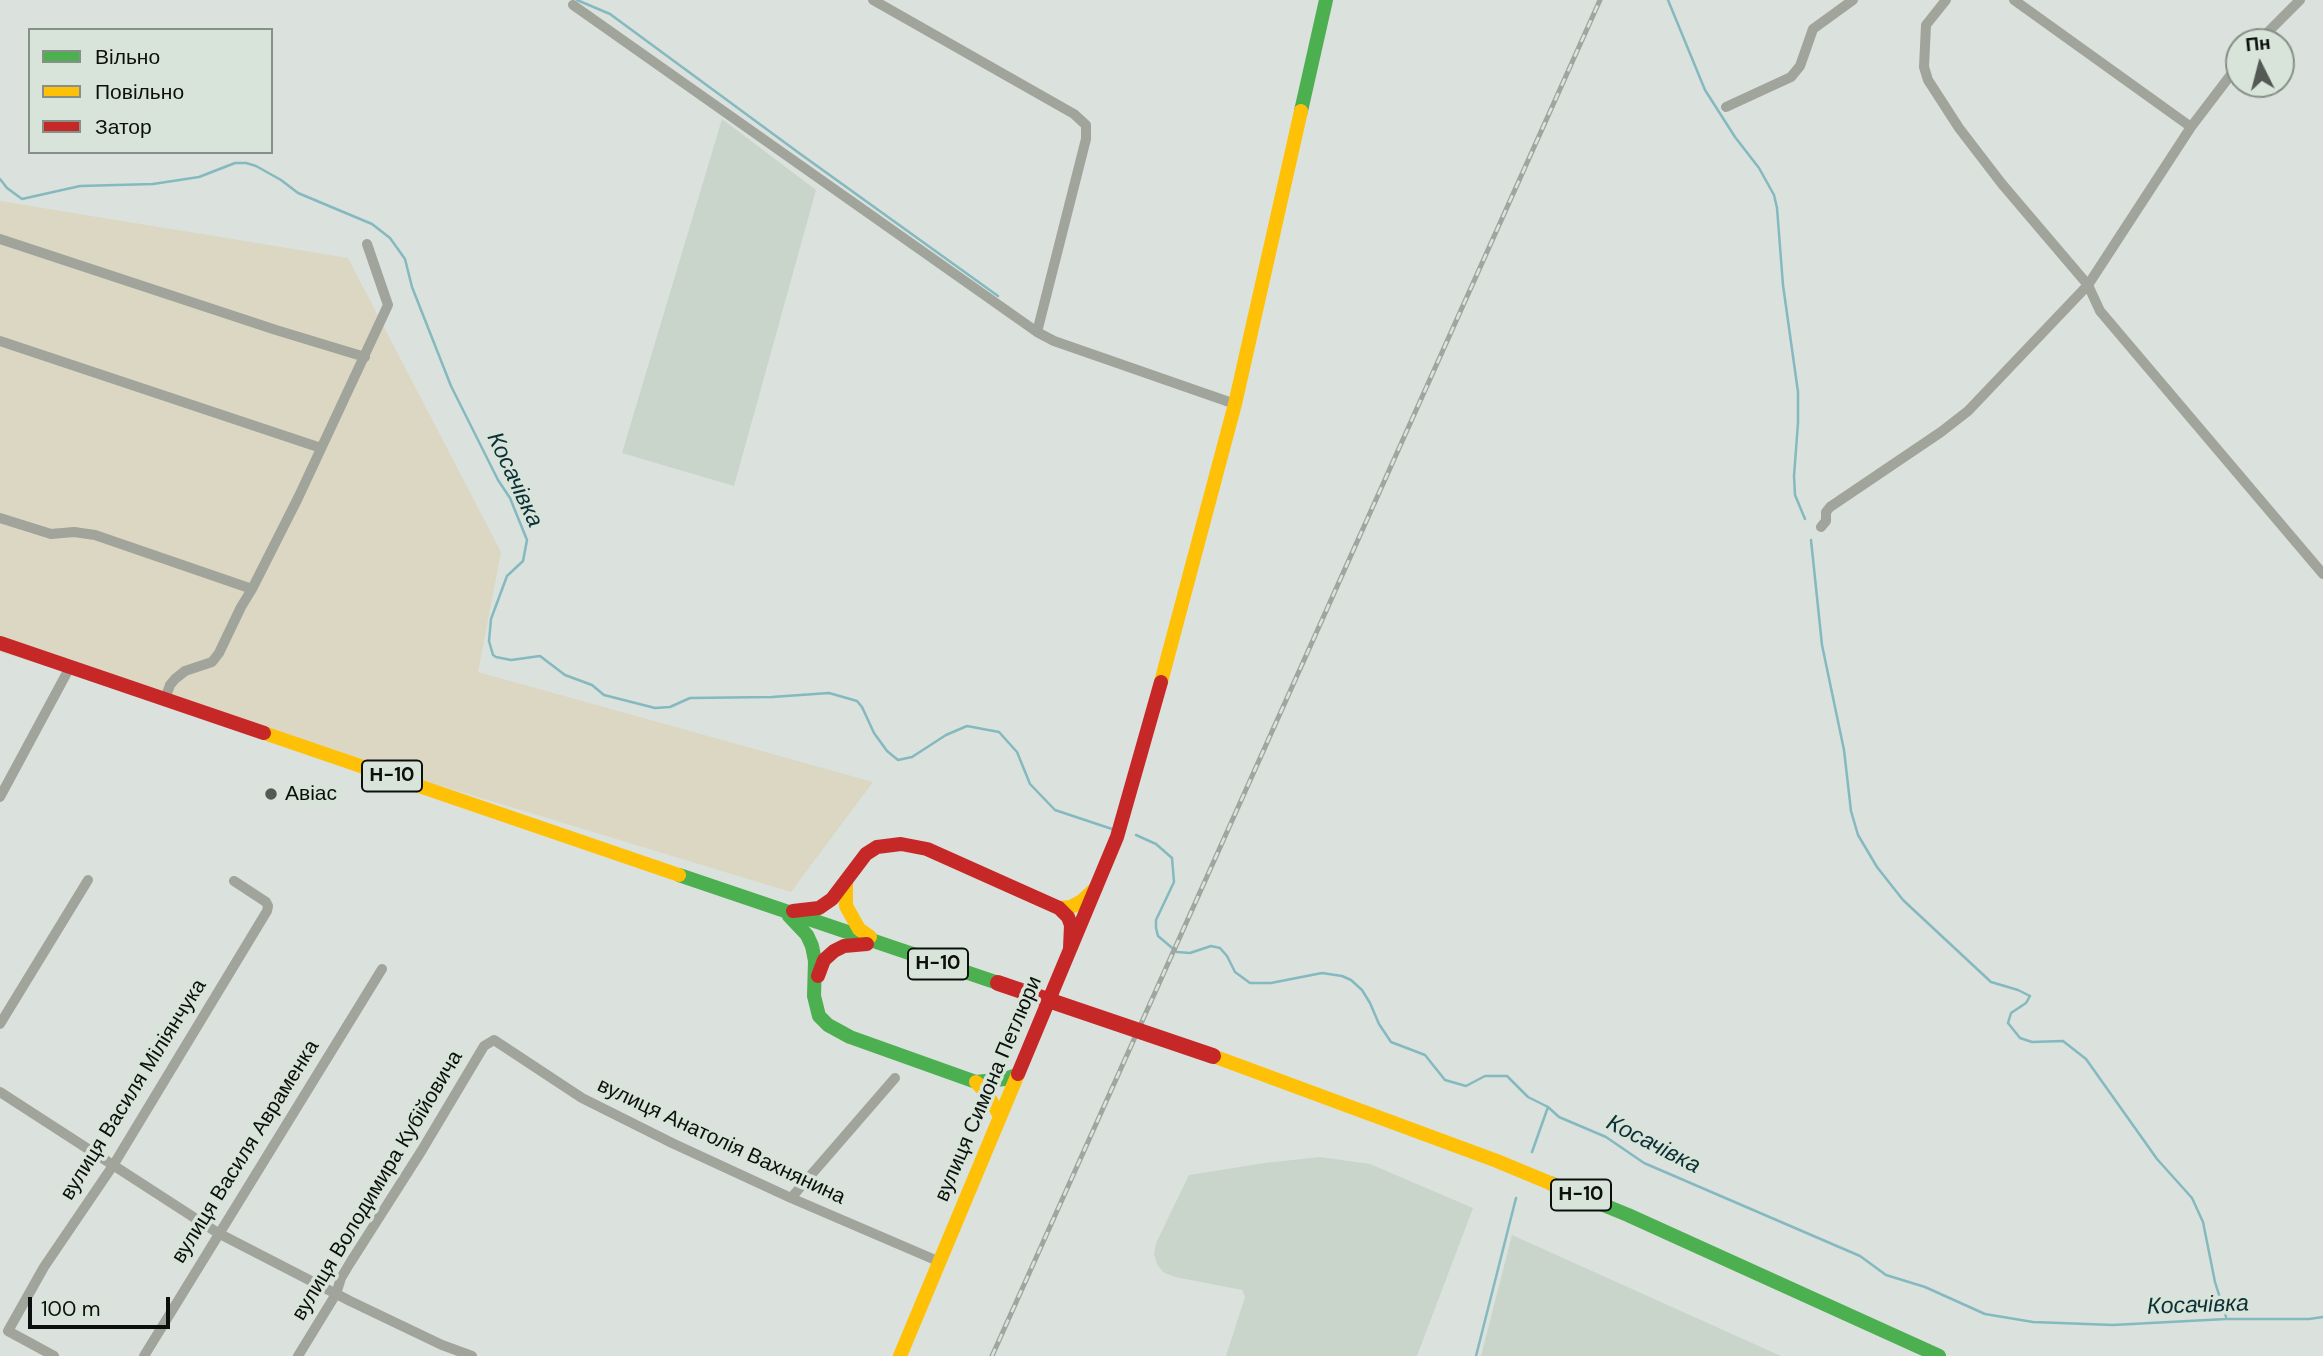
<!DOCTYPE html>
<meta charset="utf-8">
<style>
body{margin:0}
#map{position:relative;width:2323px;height:1356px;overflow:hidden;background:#dbe1dc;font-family:"DM Sans",sans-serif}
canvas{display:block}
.legend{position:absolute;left:28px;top:28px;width:245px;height:126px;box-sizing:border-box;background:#d8e4da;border:2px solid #868f88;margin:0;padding:9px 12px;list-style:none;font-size:21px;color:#0c100d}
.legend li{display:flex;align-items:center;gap:14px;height:35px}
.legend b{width:35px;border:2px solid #868f88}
.north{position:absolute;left:2225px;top:28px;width:70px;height:70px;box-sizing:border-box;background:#d8e4da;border:2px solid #868f88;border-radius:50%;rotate:354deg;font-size:19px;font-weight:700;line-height:28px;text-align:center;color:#0c100d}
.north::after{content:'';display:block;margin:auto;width:24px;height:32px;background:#545955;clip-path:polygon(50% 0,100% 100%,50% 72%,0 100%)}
.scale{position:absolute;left:28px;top:1297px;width:142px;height:32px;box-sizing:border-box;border:4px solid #0c100d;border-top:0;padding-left:9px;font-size:21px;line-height:24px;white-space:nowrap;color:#0c100d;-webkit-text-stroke:5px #d8e4da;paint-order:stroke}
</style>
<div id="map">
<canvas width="2323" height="1356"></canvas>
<ul class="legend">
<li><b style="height:9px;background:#4caf50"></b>Вільно</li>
<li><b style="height:9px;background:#ffc107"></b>Повільно</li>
<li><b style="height:9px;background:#c62828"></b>Затор</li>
</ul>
<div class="north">Пн</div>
<div class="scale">100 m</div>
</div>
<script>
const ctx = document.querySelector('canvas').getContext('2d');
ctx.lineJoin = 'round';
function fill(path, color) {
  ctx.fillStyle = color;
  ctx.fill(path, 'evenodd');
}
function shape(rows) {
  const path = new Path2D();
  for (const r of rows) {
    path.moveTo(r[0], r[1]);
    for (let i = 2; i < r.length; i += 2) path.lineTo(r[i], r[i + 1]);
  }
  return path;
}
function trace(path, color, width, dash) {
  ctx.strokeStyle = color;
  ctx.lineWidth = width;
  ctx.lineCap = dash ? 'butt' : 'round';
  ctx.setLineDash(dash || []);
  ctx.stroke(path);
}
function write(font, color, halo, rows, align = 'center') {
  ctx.font = font + ' "DM Sans",sans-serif';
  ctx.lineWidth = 7;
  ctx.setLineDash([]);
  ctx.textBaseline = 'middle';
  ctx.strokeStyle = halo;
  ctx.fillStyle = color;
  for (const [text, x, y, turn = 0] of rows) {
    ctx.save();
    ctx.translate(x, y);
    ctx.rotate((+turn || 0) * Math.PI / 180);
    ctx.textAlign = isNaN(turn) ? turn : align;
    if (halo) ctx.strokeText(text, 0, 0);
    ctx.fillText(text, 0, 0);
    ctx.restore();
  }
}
const built = shape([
 [722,119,816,190,734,486,622,453],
 [1320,1157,1370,1164,1473,1208,1417,1356,1226,1356,1245,1297,1242,1290,1175,1277,1163,1272,1157,1264,1154,1254,1156,1243,1189,1175,1265,1163],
 [1512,1235,1781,1356,1481,1356]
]);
const green = shape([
 [0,201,348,258,501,552,478,672,873,782,791,892,0,652]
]);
const stream = shape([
 [577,0,610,14,799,153,998,296],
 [1668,0,1705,90,1735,137,1759,168,1774,195,1777,208,1783,285,1798,392,1798,423,1794,476,1795,495,1805,519],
 [0,179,7,188,22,199,80,186,153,184,199,177,235,163,246,163,256,166,281,180,298,193,372,224,390,238,405,259,412,287,451,386,498,480,510,498,527,540,523,561,507,576,491,619,489,641,493,655,496,657,511,660,540,656,565,675,592,685,604,695,655,708,670,707,690,698,772,697,829,693,857,701,862,707,874,733,887,751,898,760,912,757,946,735,967,726,999,732,1017,752,1030,784,1055,810,1112,829],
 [1811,540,1822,645,1844,750,1851,811,1858,835,1877,867,1903,900,1991,982,2018,990,2030,996,2026,1003,2011,1013,2008,1023,2020,1038,2032,1042,2063,1041,2086,1059,2157,1159,2192,1198,2203,1222,2215,1282,2226,1317],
 [1136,835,1156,844,1172,858,1174,882,1156,920,1156,928,1158,936,1177,952,1190,953,1211,946,1220,948,1227,956,1235,972,1250,983,1271,983,1322,973,1342,976,1351,980,1362,990,1370,1003,1379,1024,1391,1042,1425,1055,1445,1080,1466,1086,1485,1076,1507,1076,1528,1097,1548,1107,1559,1117,1606,1137,1644,1163,1860,1256,1886,1275,1925,1287,1985,1314,2033,1322,2113,1325,2226,1319,2309,1319,2323,1317],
 [1532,1152,1548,1107],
 [1476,1356,1516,1198]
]);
const street = shape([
 [873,0,1074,114,1086,125,1086,139,1037,332],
 [2014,0,2191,127,2239,64],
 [573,5,1037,332,1054,341,1235,404],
 [2258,42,2300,0],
 [1726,107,1791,77,1800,66,1813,29,1853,0],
 [2191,127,2088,285,2100,311,2323,574],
 [0,239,276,330,365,357],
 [0,341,321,448],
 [0,518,51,534,74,532,95,535,252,589],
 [1821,527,1826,521,1826,512,1830,507,1941,432,1968,411,2088,285,2002,184,1959,128,1928,80,1924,67,1926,25,1946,0],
 [165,699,170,685,175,679,185,671,212,662,219,653,241,607,252,589,298,498,388,305,367,244],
 [0,797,70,667],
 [0,1024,88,880],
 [0,1092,218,1233,350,1301,442,1345,472,1356],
 [791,1198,895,1078],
 [54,1356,8,1331,44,1267,114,1164,267,911,268,906,266,902,234,881],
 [144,1356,382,969],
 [298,1356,336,1294,341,1278,350,1263,422,1150,484,1046,494,1040,582,1098,672,1143,791,1198,940,1262]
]);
const fast = shape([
 [1301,111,1326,0],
 [679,875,998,983],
 [789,916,807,935,812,946,815,961,814,996,819,1016,828,1025,850,1037,976,1082,1005,1079,1017,1075],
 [1550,1183,1628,1215,1939,1356]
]);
const slow = shape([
 [1161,682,1235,404,1301,111],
 [264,733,679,875],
 [846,881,846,906,859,929,870,937],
 [1059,908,1071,907,1082,901,1096,888],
 [1213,1056,1497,1161,1550,1183],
 [976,1082,987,1094,1000,1116],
 [900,1356,1018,1074]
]);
const jam = shape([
 [0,643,264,733],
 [793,911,819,908,832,899,866,854,877,847,901,844,927,849,1059,908,1068,917,1071,925,1070,948],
 [818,976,824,960,834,951,844,946,867,944],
 [1018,1074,1117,837,1161,682]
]);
const rail = shape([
 [992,1356,1600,0]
]);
const jamBridge = shape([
 [998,983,1213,1056]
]);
const markers = [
 [271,794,7,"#545955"]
];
const shields = [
 [392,776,60],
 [938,964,60],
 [1581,1195,60]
];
const shieldNames = [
 ["Н-10",392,776],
 ["Н-10",938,964],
 ["Н-10",1581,1195]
];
const poiNames = [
 ["Авіас",285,794]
];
const streetNames = [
 ["вулиця Симона Петлюри",989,1089,-67],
 ["вулиця Василя Міліянчука",134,1090,-58],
 ["вулиця Анатолія Вахнянина",721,1142,25],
 ["вулиця Василя Авраменка",246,1152,-58],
 ["вулиця Володимира Кубійовича",378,1186,-59]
];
const waterNames = [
 ["Косачівка",514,480,65],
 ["Косачівка",1653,1145,27],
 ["Косачівка",2198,1306,-2]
];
fill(built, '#c9d5cb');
fill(green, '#dbd7c3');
trace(stream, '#84b9c0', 2.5);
trace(street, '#a0a49b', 10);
trace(fast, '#4caf50', 14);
trace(slow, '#ffc107', 14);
trace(jam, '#c62828', 14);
trace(rail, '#a0a59f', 5);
trace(rail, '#d8e4da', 2.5, [8]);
trace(jamBridge, '#c62828', 16);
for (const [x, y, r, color] of markers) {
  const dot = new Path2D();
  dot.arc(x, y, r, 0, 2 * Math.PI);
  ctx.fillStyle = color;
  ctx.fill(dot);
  trace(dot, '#d8e4da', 2.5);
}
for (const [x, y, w] of shields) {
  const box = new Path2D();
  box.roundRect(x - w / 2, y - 15.5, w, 31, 5);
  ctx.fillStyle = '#d8e4da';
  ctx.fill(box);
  trace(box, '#0c100d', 2);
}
write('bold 19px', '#0c100d', null, shieldNames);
write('21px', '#0c100d', '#d8e4da', poiNames, 'left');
write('21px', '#0c100d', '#d8e4da', streetNames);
write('italic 23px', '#0b3036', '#d8e4da', waterNames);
</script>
